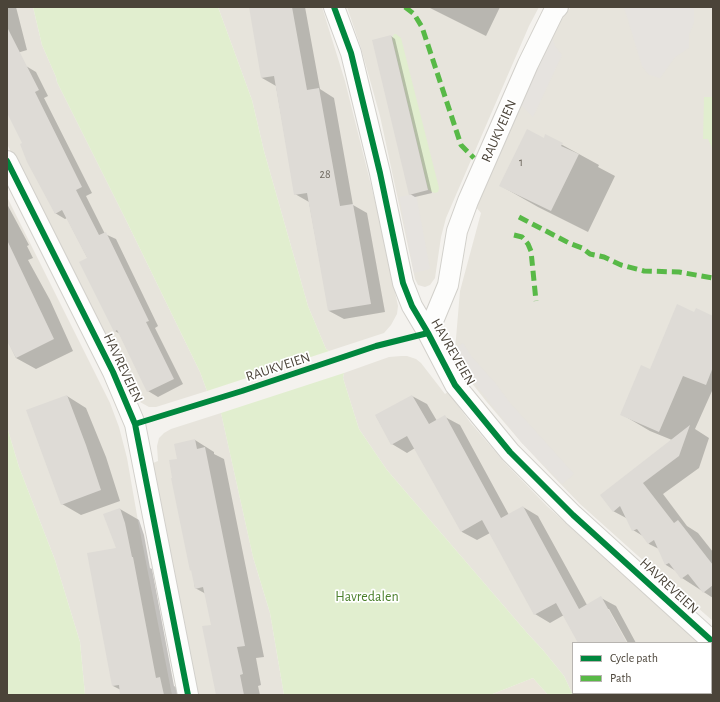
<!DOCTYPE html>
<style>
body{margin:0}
#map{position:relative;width:720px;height:702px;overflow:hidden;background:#f4f2ee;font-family:"Alegreya Sans",sans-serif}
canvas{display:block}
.frame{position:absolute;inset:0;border:8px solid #4b4439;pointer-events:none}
.legend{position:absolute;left:572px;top:642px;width:140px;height:52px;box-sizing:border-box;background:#fff;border:1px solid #b7b4b0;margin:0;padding:5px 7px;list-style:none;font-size:12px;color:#4b4439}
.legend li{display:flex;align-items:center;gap:8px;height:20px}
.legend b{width:20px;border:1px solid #b7b4b0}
</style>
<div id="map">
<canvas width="720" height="702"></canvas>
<div class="frame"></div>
<ul class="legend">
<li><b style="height:5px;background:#00873e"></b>Cycle path</li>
<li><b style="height:5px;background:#58b947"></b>Path</li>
</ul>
</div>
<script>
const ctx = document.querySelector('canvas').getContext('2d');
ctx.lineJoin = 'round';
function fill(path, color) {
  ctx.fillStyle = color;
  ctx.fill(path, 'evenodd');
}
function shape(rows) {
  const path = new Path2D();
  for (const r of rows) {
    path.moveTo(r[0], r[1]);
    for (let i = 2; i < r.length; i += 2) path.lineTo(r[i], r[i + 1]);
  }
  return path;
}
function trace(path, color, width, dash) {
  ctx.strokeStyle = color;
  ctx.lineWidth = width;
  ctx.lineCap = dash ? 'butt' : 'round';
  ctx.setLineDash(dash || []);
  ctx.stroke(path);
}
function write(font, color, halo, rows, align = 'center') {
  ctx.font = font + ' "Alegreya Sans",sans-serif';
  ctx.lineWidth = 3.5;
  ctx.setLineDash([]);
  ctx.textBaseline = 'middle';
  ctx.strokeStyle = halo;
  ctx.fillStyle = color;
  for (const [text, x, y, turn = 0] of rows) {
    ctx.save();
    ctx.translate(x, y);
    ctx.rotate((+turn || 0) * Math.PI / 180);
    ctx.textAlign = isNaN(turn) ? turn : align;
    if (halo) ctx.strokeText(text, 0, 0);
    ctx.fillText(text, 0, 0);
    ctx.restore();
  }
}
const residential = shape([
 [7,7,33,7,42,45,56,77,57,82,125,218,200,372,207,391,156,407,149,407,140,402,120,366,7,144],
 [218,7,322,7,345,81,380,221,398,306,397,314,391,325,384,333,329,351,326,349,308,306,264,151,252,100],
 [347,7,539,7,529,26,446,218,441,237,435,278,430,285,425,287,418,285,415,279,380,116,361,48],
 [571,7,713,7,713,621,637,555,580,504,550,473,521,442,486,401,471,382,456,358,455,350,460,291,481,213,475,206,547,43,561,20],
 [7,197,110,403,119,427,127,458,138,521,172,695,85,695,80,642,55,560,19,467,7,427],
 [401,356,407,356,416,359,421,363,445,394,448,392,470,422,505,463,547,506,579,535,697,640,696,643,573,643,573,693,682,693,681,695,573,695,564,676,543,650,528,634,387,470,359,429,343,378,344,373,389,357],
 [221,413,253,557,270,613,284,695,197,695,153,463,158,461,157,446,159,438,164,433,171,429]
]);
const education = shape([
 [533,678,548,695,490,695]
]);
const green = shape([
 [33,7,218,7,252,100,264,151,308,306,326,349,329,351,207,391,200,372,125,218,57,82,56,77,42,45],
 [394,34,396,34,401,38,439,188,438,192,435,193,432,192,428,189,392,38],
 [704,97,713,97,713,150,708,139,703,139],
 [344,373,343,378,359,429,387,470,528,634,543,650,564,676,573,695,548,695,533,678,490,695,284,695,270,613,253,557,221,413],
 [7,427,19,467,55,560,80,642,85,695,7,695]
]);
const parking = shape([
 [624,7,694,7,694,22,689,35,689,48,675,57,660,78,649,75,642,66],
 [552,37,555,46,562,55,533,117,521,105],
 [416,194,430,269,414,273,399,197],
 [463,343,471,356,496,384,510,403,574,474,562,484,521,442,479,389,461,364,456,348]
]);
const shadow = shape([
 [7,7,16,7,27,50,7,56],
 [250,7,305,7,320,89,334,98,353,205,367,213,385,312,344,319,329,311,309,202,295,194,276,86,262,78],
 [428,7,500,7,486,36],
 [391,36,395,39,432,193,415,197,410,194],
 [26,66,36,72,48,96,44,98,92,193,86,196,105,234,116,239,158,326,155,328,183,384,158,397,148,391,120,334,115,331,88,259,67,218,65,219,55,213,24,143,7,110,7,76],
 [546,136,599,165,598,167,615,176,588,232,538,207,501,186,544,139],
 [7,204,29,245,27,246,33,258,28,260,50,300,73,351,36,369,16,358,7,339],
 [695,313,713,317,713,392,712,391,695,429,709,438,699,468,663,494,687,526,698,533,713,552,713,598,682,578,676,571,666,565,659,549,649,544,643,536,633,530,628,519,613,511,672,440,650,431,621,414,651,370],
 [67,396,86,408,106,457,120,501,81,515,62,504],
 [412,396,427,404,437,421,445,417,460,425,509,515,523,507,538,516,587,605,601,598,616,606,636,643,628,643,609,609,607,609,626,643,579,643,564,615,550,623,535,614,490,533,477,540,462,532,415,448,407,453,392,444,376,416],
 [195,440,214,452,214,454,224,459,264,657,256,658,261,685,258,686,260,695,214,695,217,694,212,625,206,594,195,588,178,459],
 [120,509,139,520,144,535,150,568,152,569,174,686,179,689,180,695,121,695,121,690,113,686,117,548],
 [607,693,664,693,664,694,662,695,608,695]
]);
const building = shape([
 [249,7,292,7,307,90,319,88,340,206,353,204,371,304,328,311,307,193,294,195,274,76,261,78],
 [7,27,39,90,35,92,82,187,76,190,99,235,106,232,149,321,146,322,174,379,147,392,117,330,114,332,79,262,87,258,62,210,55,214,27,162,20,144,22,143,7,113],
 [391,35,428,190,409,195,372,40],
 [527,129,544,138,545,134,563,143,561,146,579,154,551,211,499,186],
 [7,240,54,339,16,358,7,341],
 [677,304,694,312,696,308,713,316,713,367,706,385,683,376,659,432,620,415,641,365,650,369],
 [67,395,86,445,101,490,61,505,26,410],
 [412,395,429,424,445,415,501,518,523,506,579,609,601,596,627,643,578,643,556,603,534,615,482,520,461,532,407,436,391,445,375,415],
 [690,425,679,456,643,483,674,523,678,520,713,565,713,585,703,593,688,574,681,579,669,563,665,565,654,540,648,544,637,529,632,531,620,506,613,512,600,495],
 [195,439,197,449,205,447,245,646,237,647,243,674,240,675,244,695,216,695,202,626,211,625,203,587,195,589,191,570,190,571,171,478,172,478,169,460,177,459,174,444],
 [120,508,125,523,132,557,133,557,156,678,160,677,164,695,120,695,119,685,112,686,87,553,116,548,103,514]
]);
const street = shape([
 [334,7,351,53,358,82,380,173,403,283,412,306,428,333,455,385,510,452,573,515,713,642],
 [7,161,113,372,135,424,188,695],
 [428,333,448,285,457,231,468,201,528,64,554,11,558,7],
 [711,687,713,685]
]);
const quiet = shape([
 [405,7,414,14,422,27,461,145,474,158],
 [519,217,569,243,582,248,590,254,604,257,621,265,644,271,679,272,713,278],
 [514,235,522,237,524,239,528,244,531,251,536,301]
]);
const cycleway = shape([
 [334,7,351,53,358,82,380,173,403,283,412,306,428,333,455,385,510,452,573,515,713,642],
 [7,161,113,372,135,424,188,695],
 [135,424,242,391,376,346,428,333]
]);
const numberNames = [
 ["1",521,162],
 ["28",325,174]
];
const streetNames = [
 ["RAUKVEIEN",499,131,-66],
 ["HAVREVEIEN",453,352,60],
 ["RAUKVEIEN",278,367,-18],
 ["HAVREVEIEN",123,368,65],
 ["HAVREVEIEN",669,586,43]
];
const parkNames = [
 ["Havredalen",367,597]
];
fill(residential, '#e7e4dc');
fill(education, '#eae5da');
fill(green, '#e1eecf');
fill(parking, '#e6e3df');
fill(shadow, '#0003');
fill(building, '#dedbd6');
trace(street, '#d2d0cb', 22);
trace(street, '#fdfdfc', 20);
trace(quiet, '#58b947', 5, [10, 5]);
trace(cycleway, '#00873e', 6);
write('12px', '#706a61', null, numberNames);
write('14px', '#4b4439', '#fff', streetNames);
write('14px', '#4a7f2a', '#fff', parkNames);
</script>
